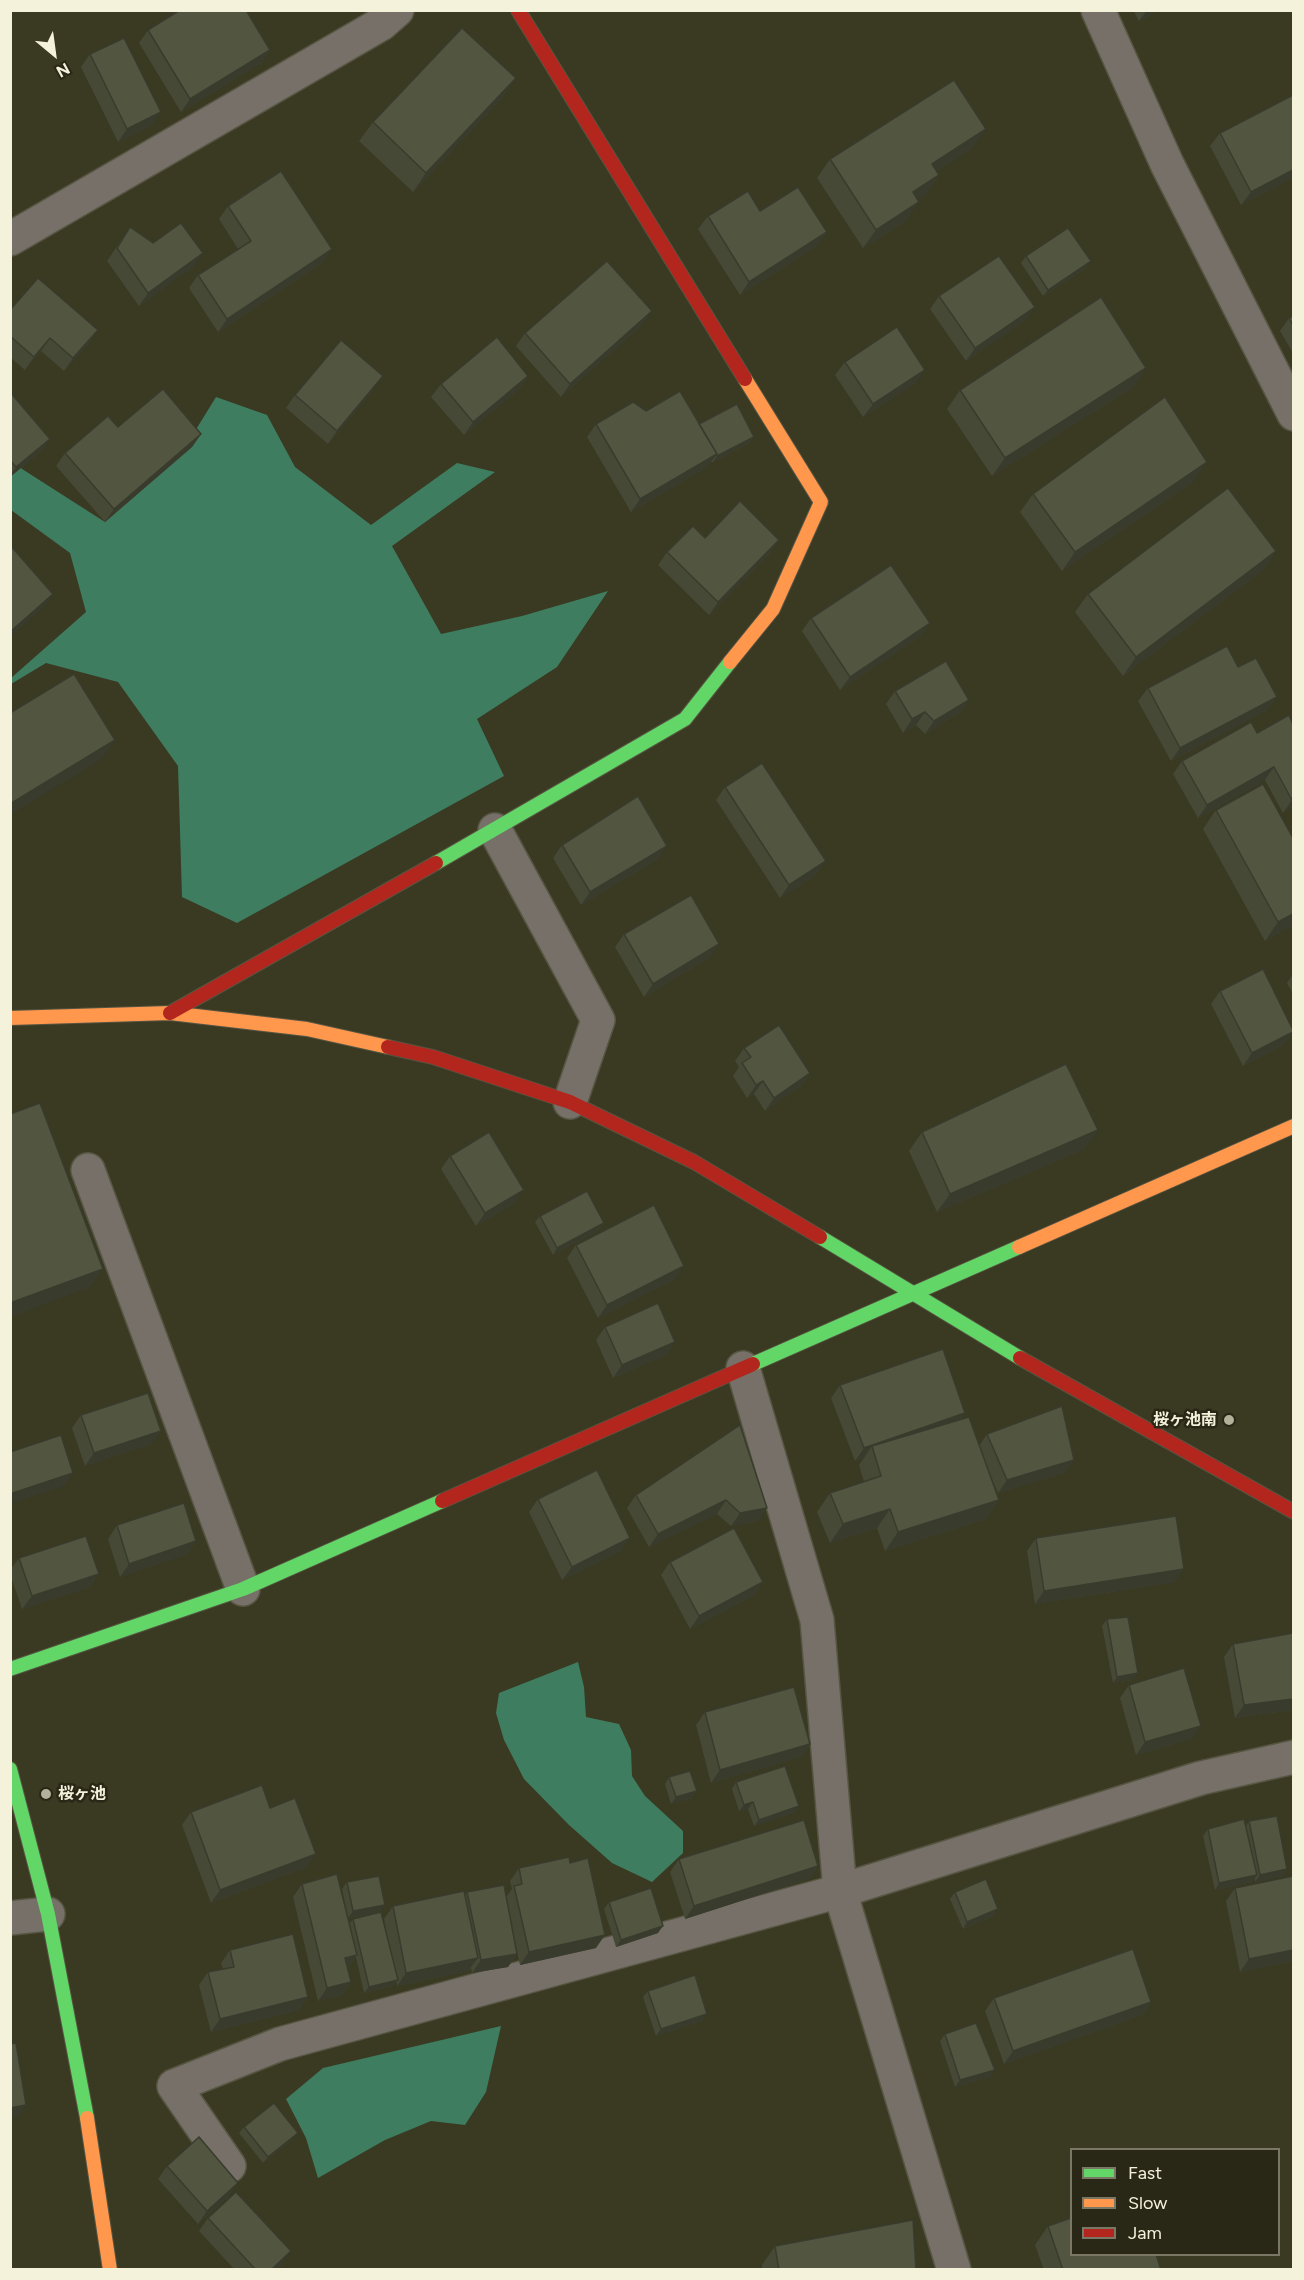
<!DOCTYPE html>
<meta charset="utf-8">
<style>
body{margin:0}
#map{position:relative;width:1304px;height:2280px;overflow:hidden;background:#3a3922;font-family:Figtree,sans-serif}
canvas{display:block}
.frame{position:absolute;inset:0;border:12px solid #f4f2db;pointer-events:none}
.legend{position:absolute;left:1070px;top:2148px;width:210px;height:108px;box-sizing:border-box;background:#292716;border:2px solid #7a7865;margin:0;padding:8px 10px;list-style:none;font-size:18px;color:#f4f2db}
.legend li{display:flex;align-items:center;gap:12px;height:30px}
.legend b{width:30px;border:2px solid #7a7865}
.north{position:absolute;left:24px;top:24px;width:60px;height:60px;-webkit-text-stroke:4px #292716;paint-order:stroke;rotate:151deg;font-size:16px;font-weight:700;line-height:24px;text-align:center;color:#f4f2db}
.north::after{content:'';display:block;margin:auto;width:21px;height:27px;background:#f4f2db;clip-path:polygon(50% 0,100% 100%,50% 72%,0 100%)}
</style>
<div id="map">
<canvas width="1304" height="2280"></canvas>
<div class="frame"></div>
<ul class="legend">
<li><b style="height:8px;background:#63d668"></b>Fast</li>
<li><b style="height:8px;background:#ff974d"></b>Slow</li>
<li><b style="height:8px;background:#b3261e"></b>Jam</li>
</ul>
<div class="north">N</div>
</div>
<script>
const ctx = document.querySelector('canvas').getContext('2d');
ctx.lineJoin = 'round';
function fill(path, color) {
  ctx.fillStyle = color;
  ctx.fill(path, 'evenodd');
}
function shape(rows) {
  const path = new Path2D();
  for (const r of rows) {
    path.moveTo(r[0], r[1]);
    for (let i = 2; i < r.length; i += 2) path.lineTo(r[i], r[i + 1]);
  }
  return path;
}
function trace(path, color, width, dash) {
  ctx.strokeStyle = color;
  ctx.lineWidth = width;
  ctx.lineCap = dash ? 'butt' : 'round';
  ctx.setLineDash(dash || []);
  ctx.stroke(path);
}
function write(font, color, halo, rows, align = 'center') {
  ctx.font = font + ' Figtree,"Noto Sans JP",sans-serif';
  ctx.lineWidth = 5;
  ctx.setLineDash([]);
  ctx.textBaseline = 'middle';
  ctx.strokeStyle = halo;
  ctx.fillStyle = color;
  for (const [text, x, y, turn = 0] of rows) {
    ctx.save();
    ctx.translate(x, y);
    ctx.rotate((+turn || 0) * Math.PI / 180);
    ctx.textAlign = isNaN(turn) ? turn : align;
    if (halo) ctx.strokeText(text, 0, 0);
    ctx.fillText(text, 0, 0);
    ctx.restore();
  }
}
const forest = shape([
 [216,397,267,415,295,467,371,525,457,463,495,472,392,546,441,634,522,616,608,591,557,667,477,719,504,776,237,923,182,897,178,766,118,682,46,663,11,684,11,678,86,612,70,553,11,510,10,454,19,467,105,522,187,444],
 [578,1662,584,1687,586,1717,619,1724,631,1750,632,1776,645,1796,683,1831,683,1853,652,1882,612,1863,569,1825,524,1779,504,1740,496,1713,499,1693],
 [501,2026,486,2092,465,2125,431,2121,385,2140,318,2178,306,2138,286,2099,323,2068]
]);
const street = shape([
 [1098,10,1167,164,1294,414],
 [10,239,381,24,397,10],
 [495,830,598,1020,570,1102],
 [88,1170,243,1589],
 [743,1368,817,1620,840,1891,954,2270],
 [10,1918,48,1914],
 [229,2166,174,2086,280,2044,840,1891,1201,1778,1294,1757]
]);
const fast = shape([
 [436,863,685,719,730,662],
 [820,1237,1020,1358],
 [753,1364,1019,1247],
 [10,1669,243,1589,442,1501],
 [10,1769,48,1914,87,2118]
]);
const slow = shape([
 [730,662,773,609,821,502,745,379],
 [10,1018,170,1013,307,1029,388,1047],
 [1019,1247,1294,1126],
 [87,2118,110,2270]
]);
const jam = shape([
 [518,10,745,379],
 [170,1013,436,863],
 [388,1047,433,1057,570,1102,694,1162,820,1237],
 [1020,1358,1294,1512],
 [442,1501,753,1364]
]);
const wall = shape([
 [1133,10,1159,10,1139,21],
 [148,30,270,50,261,63,181,112,139,43],
 [90,54,152,125,118,142,81,67],
 [503,97,413,192,359,141,373,122],
 [1220,133,1293,178,1241,205,1210,146],
 [973,148,937,171,939,175,926,194,917,199,906,221,863,248,817,178,830,159],
 [228,206,323,262,218,332,189,288,198,275,238,249,219,219],
 [760,211,827,232,818,245,740,295,698,229,708,216],
 [130,227,153,243,194,266,139,306,107,261],
 [1026,256,1091,261,1086,268,1043,296,1021,263],
 [939,296,1026,320,966,361,930,309],
 [10,310,98,330,89,343,64,371,41,351,25,370,10,357],
 [1293,316,1293,353,1280,331,1289,318],
 [643,324,561,397,516,346,525,333],
 [845,362,916,383,863,417,835,375],
 [1146,368,1133,387,992,476,947,409,960,390],
 [528,376,519,389,464,435,431,397,441,384],
 [374,389,328,444,286,408,295,395],
 [10,392,50,439,40,452,10,477],
 [646,411,754,437,749,443,712,463,711,461,707,467,631,512,587,437,596,424],
 [118,427,201,434,192,447,105,522,56,466,65,453],
 [1194,481,1062,571,1020,512,1033,494],
 [1276,551,1263,570,1123,676,1075,612,1088,594],
 [667,552,770,553,709,615,658,565],
 [811,618,921,636,840,690,802,631],
 [1238,667,1277,697,1267,710,1171,761,1138,701,1148,688],
 [895,691,969,700,959,713,925,734,916,725,903,733,886,704],
 [1293,724,1293,806,1283,813,1265,780,1198,818,1173,774,1182,761,1257,733],
 [725,787,817,874,780,898,716,800],
 [1216,810,1293,925,1265,941,1203,829],
 [562,845,658,859,581,905,553,858],
 [624,934,710,957,644,997,615,947],
 [1293,974,1293,994,1287,983],
 [1220,991,1285,1044,1243,1066,1211,1004],
 [744,1048,810,1073,801,1086,765,1111,754,1094,747,1098,733,1076,739,1067,735,1061],
 [922,1132,1085,1149,937,1212,909,1151],
 [450,1156,515,1203,476,1226,441,1169],
 [540,1216,604,1223,599,1230,553,1255,535,1222],
 [576,1245,675,1279,598,1318,567,1258],
 [605,1327,675,1342,666,1355,613,1378,596,1340],
 [840,1385,965,1413,960,1420,979,1446,987,1434,1065,1473,998,1493,989,1472,999,1500,986,1519,885,1551,877,1528,830,1543,817,1512,830,1493,864,1482,859,1465,864,1458,855,1461,831,1398],
 [81,1415,152,1444,85,1466,72,1428],
 [740,1425,758,1521,731,1526,717,1514,649,1547,627,1508,636,1495],
 [538,1499,621,1551,562,1580,529,1512],
 [117,1525,196,1541,187,1554,120,1577,108,1539],
 [1036,1538,1175,1582,1035,1604,1027,1551],
 [19,1558,99,1574,90,1587,22,1609,10,1574,10,1570],
 [670,1562,763,1582,754,1595,690,1629,661,1575],
 [1107,1619,1133,1680,1113,1683,1102,1626],
 [1293,1633,1293,1710,1235,1718,1224,1657,1233,1644],
 [1129,1685,1192,1739,1136,1755,1120,1698],
 [705,1712,810,1744,801,1757,711,1783,696,1725],
 [669,1777,692,1798,671,1804,665,1784],
 [736,1782,799,1806,794,1813,754,1826,748,1809,739,1811,732,1789],
 [270,1808,307,1867,211,1903,182,1825,191,1812],
 [1249,1821,1287,1869,1283,1876,1255,1882,1255,1878,1252,1882,1215,1890,1203,1836,1208,1829,1246,1826],
 [679,1859,818,1866,809,1879,685,1919,670,1872],
 [570,1863,596,1948,520,1965,515,1943,517,1954,508,1967,472,1973,471,1968,468,1971,397,1986,397,1982,393,1986,364,1993,356,1957,348,1968,351,1982,342,1995,318,2001,293,1897,302,1884,349,1924,353,1919,388,1940,384,1919,393,1906,465,1896,467,1892,506,1897,512,1889,510,1881,519,1868],
 [1293,1876,1293,1961,1240,1972,1226,1901,1235,1888],
 [347,1882,380,1912,348,1918,342,1889],
 [955,1892,993,1916,963,1929,950,1899],
 [609,1902,658,1933,616,1947,604,1909],
 [230,1950,308,1997,299,2010,211,2032,199,1985,208,1972,223,1969,221,1963],
 [648,1991,702,2021,656,2036,643,1997],
 [994,1998,1151,2002,1142,2015,1004,2064,985,2011],
 [945,2034,991,2077,955,2087,940,2041],
 [244,2127,298,2133,293,2139,263,2163,239,2133],
 [167,2166,229,2196,198,2224,158,2179],
 [208,2218,282,2264,276,2270,235,2270,199,2231],
 [1048,2226,1161,2270,1044,2270,1035,2245],
 [775,2246,916,2270,762,2270,762,2265]
]);
const shadedWall = shape([
 [1147,10,1159,10,1139,21],
 [270,50,261,63,181,112,190,99],
 [516,78,503,97,413,192,426,173],
 [161,112,152,125,118,142,127,129],
 [986,129,973,148,919,183,932,164],
 [1293,170,1293,178,1241,205,1251,192],
 [939,175,926,194,899,210,913,192],
 [919,202,906,221,863,248,876,230],
 [827,232,818,245,740,295,749,282],
 [332,249,323,262,218,332,227,319],
 [203,253,194,266,139,306,148,293],
 [1091,261,1086,268,1043,296,1048,290],
 [1035,307,1026,320,966,361,975,348],
 [652,311,643,324,561,397,570,384],
 [98,330,89,343,64,371,73,358],
 [50,338,41,351,25,370,34,357],
 [1146,368,1133,387,992,476,1005,458],
 [925,370,916,383,863,417,873,404],
 [383,376,374,389,328,444,337,431],
 [528,376,519,389,464,435,473,422],
 [201,434,192,447,105,522,114,509],
 [754,437,749,443,712,463,717,456],
 [50,439,40,452,10,477,10,475,16,467],
 [717,454,707,467,631,512,640,499],
 [1207,462,1194,481,1062,571,1075,552],
 [779,540,770,553,709,615,718,602],
 [1276,551,1263,570,1123,676,1136,657],
 [53,594,44,607,10,637,10,632],
 [930,623,921,636,840,690,850,677],
 [1277,697,1267,710,1171,761,1180,748],
 [969,700,959,713,925,734,934,721],
 [925,712,916,725,903,733,912,719],
 [115,740,102,759,10,815,10,804],
 [1274,767,1265,780,1198,818,1207,805],
 [1293,799,1293,806,1283,813,1292,800],
 [667,846,658,859,581,905,590,892],
 [826,861,817,874,780,898,789,885],
 [1293,914,1293,925,1265,941,1278,922],
 [719,944,710,957,644,997,653,984],
 [1293,1032,1285,1044,1243,1066,1252,1053],
 [810,1073,801,1086,765,1111,774,1098],
 [763,1081,754,1094,747,1098,756,1085],
 [1098,1130,1085,1149,937,1212,950,1194],
 [524,1190,515,1203,476,1226,485,1213],
 [604,1223,599,1230,553,1255,557,1248],
 [684,1266,675,1279,598,1318,607,1305],
 [103,1269,90,1287,10,1317,10,1303],
 [675,1342,666,1355,613,1378,622,1365],
 [965,1413,955,1426,872,1446,864,1458,855,1461,864,1448],
 [161,1431,152,1444,85,1466,94,1453],
 [1074,1460,1065,1473,998,1493,1007,1480],
 [73,1473,64,1486,10,1504,10,1494],
 [726,1500,717,1514,649,1547,658,1534],
 [999,1500,986,1519,885,1551,898,1532],
 [767,1508,758,1521,731,1526,740,1513],
 [890,1509,877,1528,830,1543,843,1524],
 [630,1538,621,1551,562,1580,572,1567],
 [196,1541,187,1554,120,1577,129,1564],
 [1184,1569,1175,1582,1035,1604,1044,1591],
 [99,1574,90,1587,22,1609,32,1596],
 [763,1582,754,1595,690,1629,699,1616],
 [1138,1673,1133,1680,1113,1683,1117,1677],
 [1293,1699,1293,1710,1235,1718,1244,1705],
 [1201,1726,1192,1739,1136,1755,1145,1742],
 [810,1744,801,1757,711,1783,720,1770],
 [697,1791,692,1798,671,1804,676,1797],
 [753,1802,748,1809,739,1811,744,1805],
 [799,1806,794,1813,754,1826,759,1820],
 [316,1854,307,1867,211,1903,220,1890],
 [818,1866,809,1879,685,1919,694,1906],
 [1287,1869,1283,1876,1255,1882,1260,1875],
 [1257,1875,1252,1882,1215,1890,1219,1883],
 [385,1905,380,1912,348,1918,353,1911],
 [998,1909,993,1916,963,1929,967,1922],
 [663,1926,658,1933,616,1947,621,1940],
 [605,1935,596,1948,520,1965,529,1952],
 [1293,1950,1293,1961,1240,1972,1249,1959],
 [517,1954,508,1967,472,1973,481,1960],
 [357,1955,348,1968,345,1958],
 [478,1958,468,1971,397,1986,406,1973],
 [398,1980,393,1986,364,1993,369,1987],
 [351,1982,342,1995,318,2001,327,1988],
 [308,1997,299,2010,211,2032,220,2019],
 [1151,2002,1142,2015,1004,2064,1013,2051],
 [707,2014,702,2021,656,2036,661,2029],
 [995,2070,991,2077,955,2087,960,2080],
 [26,2105,17,2118,10,2119,10,2108],
 [298,2133,293,2139,263,2163,268,2157],
 [238,2183,229,2196,198,2224,207,2211],
 [291,2251,282,2264,276,2270,271,2270]
]);
const building = shape([
 [180,10,246,10,270,50,190,99,148,30,180,10],
 [462,28,516,78,426,173,373,122,462,28],
 [124,38,161,112,127,129,90,54,124,38],
 [954,80,986,129,932,164,939,175,913,192,919,202,876,230,830,159,954,80],
 [1293,95,1293,170,1251,192,1220,133,1293,95],
 [281,171,332,249,227,319,198,275,251,241,228,206,281,171],
 [798,187,827,232,749,282,708,216,748,191,760,211,798,187],
 [181,223,203,253,148,293,117,248,130,227,153,243,181,223],
 [1068,228,1091,261,1048,290,1026,256,1068,228],
 [999,256,1035,307,975,348,939,296,999,256],
 [607,261,652,311,570,384,525,333,607,261],
 [38,278,98,330,73,358,50,338,34,357,10,336,10,310,38,278],
 [1101,297,1146,368,1005,458,960,390,1101,297],
 [1293,316,1293,325,1289,318,1293,316],
 [897,327,925,370,873,404,845,362,897,327],
 [497,337,528,376,473,422,441,384,497,337],
 [341,340,383,376,337,431,295,395,341,340],
 [163,389,201,434,114,509,65,453,108,416,118,427,163,389],
 [680,391,717,454,640,499,596,424,633,402,646,411,680,391],
 [10,392,50,439,16,467,10,460,10,392],
 [1165,397,1207,462,1075,552,1033,494,1165,397],
 [737,404,754,437,717,456,716,454,717,454,699,424,737,404],
 [1228,488,1276,551,1136,657,1088,594,1228,488],
 [740,501,779,540,718,602,667,552,693,526,705,538,740,501],
 [10,545,53,594,10,632,10,545],
 [891,565,930,623,850,677,811,618,891,565],
 [1227,646,1238,667,1256,658,1277,697,1180,748,1148,688,1227,646],
 [946,661,969,700,934,721,925,712,912,719,895,691,946,661],
 [74,674,115,740,10,804,10,713,74,674],
 [1289,715,1293,724,1293,799,1292,800,1274,767,1207,805,1182,761,1251,722,1257,733,1289,715],
 [762,763,826,861,789,885,725,787,762,763],
 [1263,784,1293,838,1293,914,1278,922,1216,810,1263,784],
 [638,796,667,846,590,892,562,845,638,796],
 [691,895,719,944,653,984,624,934,691,895],
 [1263,969,1293,1030,1293,1032,1252,1053,1220,991,1263,969],
 [779,1025,810,1073,774,1098,763,1081,756,1085,742,1063,751,1057,744,1048,779,1025],
 [1066,1064,1098,1130,950,1194,922,1132,1066,1064],
 [40,1103,103,1269,10,1303,10,1114,40,1103],
 [489,1132,524,1190,485,1213,450,1156,489,1132],
 [587,1191,604,1223,557,1248,540,1216,587,1191],
 [654,1205,684,1266,607,1305,576,1245,654,1205],
 [658,1303,675,1342,622,1365,605,1327,658,1303],
 [943,1349,965,1413,864,1448,840,1385,943,1349],
 [148,1393,161,1431,94,1453,81,1415,148,1393],
 [1062,1406,1074,1460,1007,1480,987,1434,1062,1406],
 [969,1417,999,1500,898,1532,890,1509,843,1524,830,1493,881,1476,872,1446,969,1417],
 [740,1425,767,1508,740,1513,726,1500,658,1534,636,1495,740,1425],
 [61,1435,73,1473,10,1494,10,1452,61,1435],
 [597,1470,630,1538,572,1567,538,1499,597,1470],
 [184,1503,196,1541,129,1564,117,1525,184,1503],
 [1176,1516,1184,1569,1044,1591,1036,1538,1176,1516],
 [734,1528,763,1582,699,1616,670,1562,734,1528],
 [86,1536,99,1574,32,1596,19,1558,86,1536],
 [1128,1617,1138,1673,1117,1677,1107,1619,1128,1617],
 [1293,1633,1293,1699,1244,1705,1233,1644,1293,1633],
 [1184,1668,1201,1726,1145,1742,1129,1685,1184,1668],
 [794,1687,810,1744,720,1770,705,1712,794,1687],
 [785,1766,799,1806,759,1820,753,1802,744,1805,736,1782,785,1766],
 [690,1771,697,1791,676,1797,669,1777,690,1771],
 [262,1785,270,1808,295,1798,316,1854,220,1890,191,1812,262,1785],
 [1277,1816,1287,1869,1260,1875,1249,1821,1277,1816],
 [1244,1819,1257,1875,1219,1883,1208,1829,1244,1819],
 [804,1820,818,1866,694,1906,679,1859,804,1820],
 [569,1857,570,1863,588,1858,605,1935,529,1952,514,1886,522,1884,519,1868,569,1857],
 [337,1874,357,1955,345,1958,351,1982,327,1988,302,1884,337,1874],
 [379,1876,385,1905,353,1911,347,1882,379,1876],
 [1293,1876,1293,1950,1249,1959,1235,1888,1293,1876],
 [986,1879,998,1909,967,1922,955,1892,986,1879],
 [504,1885,517,1954,481,1960,467,1892,504,1885],
 [651,1888,663,1926,621,1940,609,1902,651,1888],
 [464,1891,478,1958,406,1973,393,1906,464,1891],
 [381,1912,398,1980,369,1987,353,1919,381,1912],
 [293,1934,308,1997,220,2019,208,1972,234,1967,230,1950,293,1934],
 [1133,1949,1151,2002,1013,2051,994,1998,1133,1949],
 [695,1975,707,2014,661,2029,648,1991,695,1975],
 [976,2023,995,2070,960,2080,945,2034,976,2023],
 [16,2043,26,2105,10,2108,10,2044,16,2043],
 [274,2103,298,2133,268,2157,244,2127,274,2103],
 [199,2137,238,2183,207,2211,167,2166,199,2137],
 [236,2192,291,2251,271,2270,256,2270,208,2218,236,2192],
 [1071,2218,1071,2254,1156,2254,1161,2270,1063,2270,1048,2226,1071,2218],
 [913,2220,916,2270,779,2270,775,2246,913,2220]
]);
const markers = [
 [1229,1420,6,"#b3b19a"],
 [46,1794,6,"#b3b19a"]
];
const poiNames = [
 ["桜ヶ池南",1217,1420],
 ["桜ヶ池",58,1794,"left"]
];
fill(forest, '#3f7d60');
trace(street, '#565542', 36);
trace(fast, '#565542', 16);
trace(slow, '#565542', 16);
trace(jam, '#565542', 16);
trace(street, '#767069', 33);
trace(fast, '#63d668', 14);
trace(slow, '#ff974d', 14);
trace(jam, '#b3261e', 14);
fill(wall, '#474937');
fill(shadedWall, '#393c2d');
fill(building, '#525540');
trace(building, '#393c2d', 1.5);
for (const [x, y, r, color] of markers) {
  const dot = new Path2D();
  dot.arc(x, y, r, 0, 2 * Math.PI);
  ctx.fillStyle = color;
  ctx.fill(dot);
  trace(dot, '#292716', 2);
}
write('bold 16px', '#f4f2db', '#292716', poiNames, 'right');
</script>
